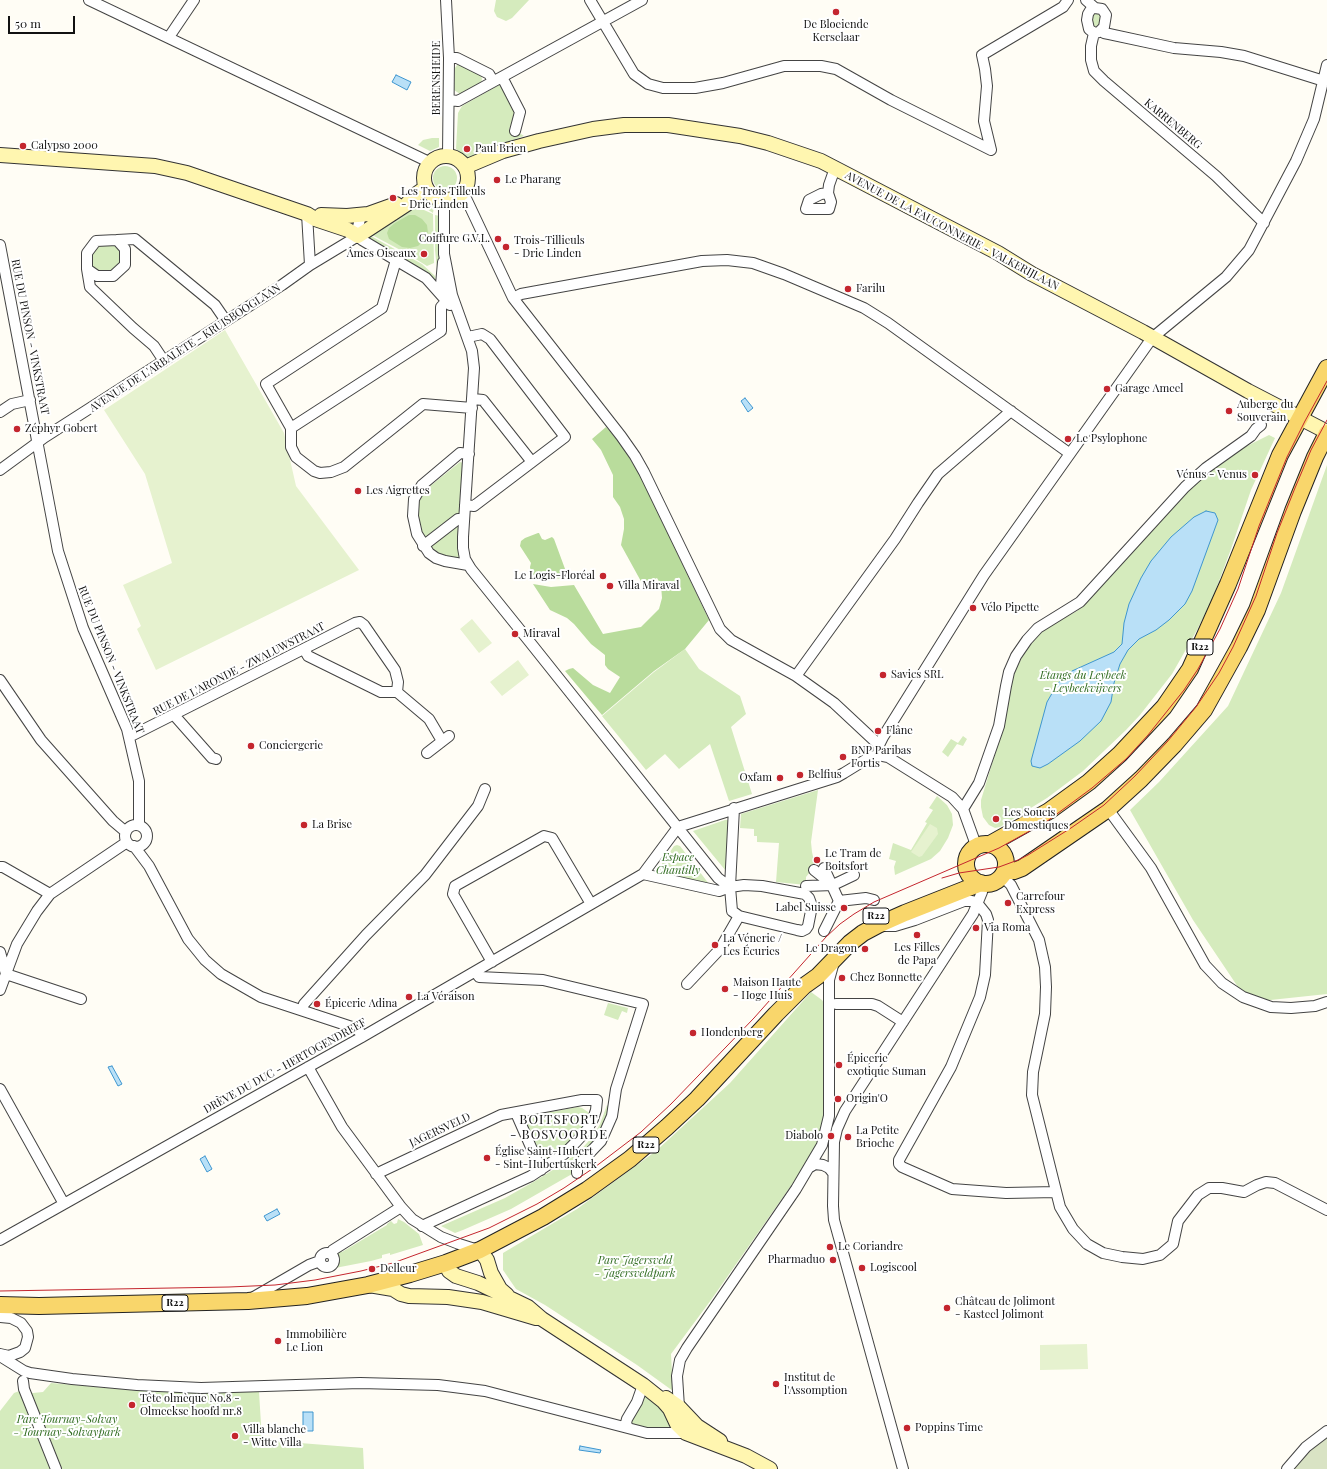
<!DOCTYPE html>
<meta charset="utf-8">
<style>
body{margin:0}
#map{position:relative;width:1327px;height:1469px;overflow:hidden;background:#fffdf5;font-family:"Playfair Display",serif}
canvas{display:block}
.scale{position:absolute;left:8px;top:16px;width:67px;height:18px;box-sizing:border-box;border:2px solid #111;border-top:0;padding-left:5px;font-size:12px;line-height:14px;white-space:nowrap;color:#111;-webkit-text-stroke:3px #fff;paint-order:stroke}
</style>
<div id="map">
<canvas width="1327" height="1469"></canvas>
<div class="scale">50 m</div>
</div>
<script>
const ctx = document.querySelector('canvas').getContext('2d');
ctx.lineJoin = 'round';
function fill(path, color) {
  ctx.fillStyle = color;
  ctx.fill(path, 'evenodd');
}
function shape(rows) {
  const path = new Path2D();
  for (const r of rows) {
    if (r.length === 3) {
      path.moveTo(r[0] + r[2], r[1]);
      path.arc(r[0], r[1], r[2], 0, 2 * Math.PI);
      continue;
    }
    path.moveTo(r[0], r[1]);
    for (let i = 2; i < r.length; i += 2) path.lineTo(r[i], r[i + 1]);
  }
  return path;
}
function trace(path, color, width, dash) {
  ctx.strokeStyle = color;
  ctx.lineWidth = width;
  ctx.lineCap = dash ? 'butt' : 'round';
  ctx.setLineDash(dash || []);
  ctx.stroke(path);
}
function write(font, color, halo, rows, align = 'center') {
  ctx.font = font + ' "Playfair Display",serif';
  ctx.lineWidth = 4;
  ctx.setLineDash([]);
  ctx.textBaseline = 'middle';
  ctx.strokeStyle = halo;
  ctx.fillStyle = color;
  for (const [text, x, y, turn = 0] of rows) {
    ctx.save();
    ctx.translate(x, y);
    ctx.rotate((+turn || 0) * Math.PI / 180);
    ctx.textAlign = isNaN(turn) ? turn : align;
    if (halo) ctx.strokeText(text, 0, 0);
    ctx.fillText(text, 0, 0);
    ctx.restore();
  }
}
const green = shape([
 [496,0,529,0,512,18,506,21,497,17,494,11],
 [1098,12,1102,16,1102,23,1098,26,1095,27,1093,26,1091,20,1093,14],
 [461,64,481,75,482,79,481,83,460,94,454,90,455,68,457,65],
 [499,85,501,86,515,112,509,130,510,132,518,132,524,136,482,151,468,158,456,149,458,113,462,106],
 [432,138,439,138,439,147,430,151,418,145,423,140],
 [445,178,12],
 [424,200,434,206,433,213,419,204],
 [417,205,424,210,433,214,434,263,427,266,406,253,372,235],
 [435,215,440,216,439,232,440,266,438,279,435,250],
 [371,236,422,264,435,276,436,282,418,267,371,241,368,237],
 [113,242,122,250,123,263,114,274,99,274,92,268,91,254,100,243],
 [1269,435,1275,438,1251,490,1231,549,1212,600,1197,630,1172,674,1140,715,1126,730,1083,771,1047,798,1000,827,995,828,989,825,983,817,981,807,981,800,1005,721,1013,675,1025,651,1038,636,1045,629,1077,611,1086,603,1175,504,1205,475,1243,448],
 [460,462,463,463,458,544,459,558,445,558,434,552,424,540,417,526,417,507,424,491],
 [1327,465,1327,994,1261,1001,1240,990,1193,920,1130,810,1159,782,1228,706,1281,593],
 [685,649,699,669,740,696,746,714,731,727,752,794,729,801,710,744,679,769,665,754,646,770,602,716,654,672],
 [963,736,967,739,963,746,957,744,948,757,942,752,951,739,958,743],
 [818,790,811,842,812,852,816,870,810,872,806,877,806,885,776,882,779,843,757,842,757,836,754,836,754,829,740,828,741,814],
 [937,796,947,805,952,814,953,825,948,838,940,851,931,859,895,875,894,867,896,861,889,859,893,843,911,850,927,823,925,822,933,810,929,808],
 [725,820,728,820,728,822,726,871,693,831],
 [677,845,680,846,709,884,658,874,657,871,674,846],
 [811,992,822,1000,830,1013,827,1114,818,1147,711,1300,671,1354,673,1391,637,1365,545,1305,516,1289,503,1270,503,1253,577,1209,656,1151,730,1083],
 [608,1003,628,1008,627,1013,622,1011,618,1020,604,1015],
 [607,1105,608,1106,609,1113,601,1135,572,1169,572,1174,511,1209,463,1230,455,1233,441,1226,505,1198,535,1181,564,1163,579,1152,593,1136,600,1124],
 [578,1107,582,1108,588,1112,590,1117,587,1123,564,1149,547,1159,543,1158,526,1123,527,1118,530,1116],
 [398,1219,404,1222,419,1234,423,1245,390,1255,390,1253,382,1255,382,1258,371,1261,330,1269,336,1264,338,1252,341,1250,342,1252,387,1225,387,1224,391,1221,394,1224,397,1223],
 [51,1383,154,1392,259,1392,262,1440,363,1448,364,1469,0,1469,0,1411,14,1393,22,1390,33,1393,43,1392],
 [645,1395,658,1400,670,1426,667,1428,656,1430,632,1424,630,1421,639,1401]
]);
const forest = shape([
 [409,215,415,215,422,219,427,225,428,233,425,239,418,246,410,248,402,247,389,239,387,233,389,228,395,223],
 [606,427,618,440,640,475,709,620,685,649,654,671,602,715,565,671,569,669,573,668,593,685,610,693,620,677,608,669,605,665,605,655,591,644,574,624,567,618,550,610,533,584,551,587,574,585,603,634,641,627,659,609,662,598,661,585,657,578,643,585,621,545,624,529,624,519,620,507,613,497,613,475,601,450,592,439],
 [538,533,539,533,542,539,545,540,552,537,554,539,568,577,567,579,538,577,534,576,531,573,530,567,531,563,520,546,521,541,525,538]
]);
const cemetery = shape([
 [1327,1437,1327,1469,1293,1469,1312,1447]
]);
const pitch = shape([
 [225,330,284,433,296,486,359,570,156,670,137,629,141,626,123,585,172,563,145,474,104,410],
 [472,619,492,643,479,653,460,629],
 [518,660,529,675,502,696,490,682],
 [930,824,937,828,938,834,922,856,919,857,911,852],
 [1087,1344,1088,1369,1040,1370,1040,1345]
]);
const water = shape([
 [396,75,411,82,407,90,392,82,396,75],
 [745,398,753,408,748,412,741,401,745,398],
 [1206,511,1215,513,1218,520,1192,591,1185,604,1169,620,1156,630,1139,639,1128,650,1120,664,1114,683,1111,702,1101,721,1080,741,1048,764,1040,768,1032,766,1031,761,1047,702,1058,683,1072,671,1114,652,1122,644,1124,623,1129,604,1141,578,1151,561,1171,537,1194,517,1206,511],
 [112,1066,122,1084,118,1086,108,1067,112,1066],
 [205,1156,212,1169,207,1172,200,1159,205,1156],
 [277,1209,280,1214,267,1221,264,1216,277,1209],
 [303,1412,313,1412,313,1431,303,1431,303,1412],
 [580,1446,601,1450,600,1453,579,1450,580,1446]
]);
const street = shape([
 [89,0,429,162],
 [446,0,449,58,448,155],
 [590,0,634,74,648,84,663,88,695,88,723,83,784,66,821,66,836,69,891,100,991,150,984,121,987,86,985,69,982,55,1063,7,1068,0],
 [1086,0,1095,8,1102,9,1106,15,1104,27,1099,32,1094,33,1089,29,1087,20,1088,14,1091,9,1095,8],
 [1102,30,1104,33,1109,34,1174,48,1221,52,1244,56,1324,81],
 [1094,33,1091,46,1091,60,1094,71,1104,81,1216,176,1264,223],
 [169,37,194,0],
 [449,58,457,58,489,74,493,81],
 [502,77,520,112,515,131],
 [449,100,458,101,642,0],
 [463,192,513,298,621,436,635,456,644,472,720,629,731,640,796,676,834,703,879,745],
 [828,193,831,202,829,209,806,209,809,200,821,194,828,193,829,185,835,168],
 [444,200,444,254,452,295,472,351,474,368,463,537,463,548,465,559,471,569,529,641,718,878,730,887],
 [307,214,310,265],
 [358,236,362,240,426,278,450,305],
 [358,236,357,230,361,216],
 [117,240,135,239,215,305,226,321],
 [0,245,58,551,83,628,127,729,139,781,139,825],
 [443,262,441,285,445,295],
 [87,269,97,276,113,276,125,265,125,249,117,240,96,241,87,253,87,269,90,287,133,328,154,346,164,361],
 [513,298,521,294,702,261,727,260,753,263,784,274,864,308,888,323,1069,453],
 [473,399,483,400,532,462],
 [0,412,12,404,30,400],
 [291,428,266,384,382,308,396,260],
 [291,428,291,447,296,457,314,471,320,473,331,472,344,467,423,404,472,408],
 [291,428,441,331,441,307,452,295],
 [0,470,45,437,282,285,310,265,358,236],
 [465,505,474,506,565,437,490,339,482,334,468,337],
 [423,546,458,519,464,519],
 [468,565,445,561,436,558,429,553,417,534,413,516,414,499,422,485,460,453,469,454],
 [304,649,308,656,381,692,397,692,429,719,442,741],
 [796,676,895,539,918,503,938,474,1011,411],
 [0,680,41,740,113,821,126,832],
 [174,715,212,758,216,759],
 [129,737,355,623,360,622,364,625,395,670,398,682,397,692],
 [427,753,449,736],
 [878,755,879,745,883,737,984,575,1152,338,1226,277,1249,250,1296,161,1314,119,1327,65],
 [963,809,979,783,999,726,1006,686,1009,672,1016,656,1027,640,1038,628,1080,602,1185,487,1206,468,1251,436,1256,429,1261,425],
 [1108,809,1151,868,1205,965,1222,983,1243,997,1271,1007,1291,1008,1315,1006,1327,1002],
 [136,836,11],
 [678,827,837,777,844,773,870,757,878,755,888,757,952,797,963,809,976,845],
 [134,846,149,866,188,939,205,960,221,974,261,997,352,1027,359,1031,362,1037],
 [0,867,3,867,50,894],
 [824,868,839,901,824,931],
 [814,870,833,885,854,875],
 [643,874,719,891,730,887,744,885,762,886,805,894,809,898,812,906,808,926,806,929,802,931,797,930,739,916,732,911,730,887,734,808],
 [1002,876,1011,885,1039,940,1045,967,1046,987,1045,1014,1033,1072,1032,1095,1060,1207,1073,1229,1087,1244,1103,1253,1122,1257,1143,1259,1160,1255,1173,1244,1178,1221,1198,1195,1209,1188,1222,1188,1244,1192,1257,1185,1266,1182,1275,1183,1327,1210],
 [806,886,833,885],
 [839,901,866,898,874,900],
 [884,926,895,926,915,920,964,901,972,901,978,904,986,914,988,920,985,975,980,997,951,1067,899,1160,899,1164,902,1167,952,1189,1006,1193,1056,1192],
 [0,952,6,974,81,999],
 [492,962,453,894,455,886,544,836,552,838,591,904],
 [476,972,479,977,543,980,643,1004,616,1089,612,1116,601,1141,579,1164,577,1169,577,1173],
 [687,984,720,949,739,916],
 [0,990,17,944,37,911,50,894,127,842],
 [836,1004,872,1004,878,1006,903,1022],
 [302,1010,304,1004,366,935,425,875,478,806,485,789],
 [308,1067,342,1127,401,1207,412,1219,441,1237,459,1244,478,1250],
 [0,1089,64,1204],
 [516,1113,541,1170],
 [810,1167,815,1164,823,1165,829,1168,833,1173],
 [376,1174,501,1115,582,1100,597,1100,596,1110,593,1119,587,1130,575,1143,564,1154,531,1176,422,1226],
 [0,1240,183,1137,362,1037,643,874,678,827],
 [327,1260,7],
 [331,1254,333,1250,401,1207],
 [252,1298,309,1265,320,1261],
 [0,1317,11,1318,21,1323,27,1331,28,1337,25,1348,20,1352,9,1356,0,1354],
 [0,1356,24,1371,30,1373,72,1379,137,1385,201,1388,360,1383,438,1385,485,1391,647,1433,686,1433],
 [23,1381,24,1389,56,1469],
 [679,1407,677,1376,680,1360,687,1348,796,1189,822,1145,829,1116,829,980,834,962],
 [628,1428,626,1423,627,1419,637,1402,643,1385],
 [903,1469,834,1220,833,1206,834,1142,837,1129,845,1111,973,914,982,892,981,883],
 [1287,1469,1306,1447,1327,1431]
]);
const secondary = shape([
 [0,155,155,166,187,173,307,214,315,219,348,230,358,236,407,204,415,195,425,188],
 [446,178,22],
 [465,167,503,151,539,141,593,129,624,125,668,125,740,136,768,143,821,161,850,176,998,253,1032,274,1143,332,1248,391,1327,432],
 [321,215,347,216,368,214,396,204],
 [480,1250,487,1260,491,1273,500,1289,507,1295],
 [446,1263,449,1271,456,1276,478,1283,528,1307,542,1319,643,1385,663,1401,670,1409,677,1424,686,1433,746,1456,770,1469],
 [369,1285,393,1289,401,1294,409,1296,448,1297,482,1302,536,1318],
 [666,1398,679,1407,697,1426,720,1441]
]);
const primary = shape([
 [986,864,20],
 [990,844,1049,811,1089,782,1120,754,1164,707,1190,669,1228,584,1280,455,1327,368],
 [1005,871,1014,871,1022,868,1108,809,1141,779,1174,745,1204,710,1239,647,1257,610,1293,511,1315,457,1327,433],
 [0,1305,39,1306,248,1301,307,1296,368,1285,410,1274,446,1263,480,1250,543,1217,587,1190,630,1159,667,1127,697,1099,776,1014,804,986,818,976,850,943,863,933,878,925,905,913,981,883]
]);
const tram = shape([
 [942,878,959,873,999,867,1018,860,1028,855,1071,828,1104,805,1135,776,1167,742,1196,707,1219,673,1233,647,1256,596,1277,533,1295,488,1311,450,1327,420],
 [0,1291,229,1287,275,1285,315,1280,361,1271,393,1263,489,1228,537,1204,564,1188,595,1167,641,1132,671,1104,754,1018,826,937,840,924,854,914,874,902,999,848,1046,822,1092,788,1126,759,1148,735,1184,690,1198,669,1220,629,1238,589,1259,526,1287,457,1305,421,1327,381]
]);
const markers = [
 [836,12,4,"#c4262e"],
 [23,146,4,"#c4262e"],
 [467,149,4,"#c4262e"],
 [497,180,4,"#c4262e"],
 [393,198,4,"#c4262e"],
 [498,239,4,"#c4262e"],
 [506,247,4,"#c4262e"],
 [424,254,4,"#c4262e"],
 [848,289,4,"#c4262e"],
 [1107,389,4,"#c4262e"],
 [1229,411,4,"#c4262e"],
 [17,429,4,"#c4262e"],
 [1068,439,4,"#c4262e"],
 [1255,475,4,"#c4262e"],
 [358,491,4,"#c4262e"],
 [603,576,4,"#c4262e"],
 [610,586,4,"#c4262e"],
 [973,608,4,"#c4262e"],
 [515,634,4,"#c4262e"],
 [883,675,4,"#c4262e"],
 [878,731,4,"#c4262e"],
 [251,746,4,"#c4262e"],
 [843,757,4,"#c4262e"],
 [800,775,4,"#c4262e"],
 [780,778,4,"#c4262e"],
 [996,819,4,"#c4262e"],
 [304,825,4,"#c4262e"],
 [817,860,4,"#c4262e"],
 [1008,903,4,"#c4262e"],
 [844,908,4,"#c4262e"],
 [976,928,4,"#c4262e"],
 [917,935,4,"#c4262e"],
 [715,945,4,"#c4262e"],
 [865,949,4,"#c4262e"],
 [842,978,4,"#c4262e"],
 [725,989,4,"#c4262e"],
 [409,997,4,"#c4262e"],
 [317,1004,4,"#c4262e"],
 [693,1033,4,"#c4262e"],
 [839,1065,4,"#c4262e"],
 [838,1099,4,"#c4262e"],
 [831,1136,4,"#c4262e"],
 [848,1137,4,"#c4262e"],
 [487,1158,4,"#c4262e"],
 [830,1247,4,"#c4262e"],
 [833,1260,4,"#c4262e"],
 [862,1268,4,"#c4262e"],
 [372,1269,4,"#c4262e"],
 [947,1308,4,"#c4262e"],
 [278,1341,4,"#c4262e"],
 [776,1384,4,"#c4262e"],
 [132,1405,4,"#c4262e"],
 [907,1428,4,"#c4262e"],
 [235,1436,4,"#c4262e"]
];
const shields = [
 [1200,647,26],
 [876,916,26],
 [646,1145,26],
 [175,1303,26]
];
const shieldNames = [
 ["R22",1200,647],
 ["R22",876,916],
 ["R22",646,1145],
 ["R22",175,1303]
];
const poiNames = [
 ["De Bloeiende",836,25,"center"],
 ["Kerselaar",836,38,"center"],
 ["Calypso 2000",31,146],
 ["Paul Brien",475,149],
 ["Le Pharang",505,180],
 ["Les Trois Tilleuls",401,192],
 ["- Drie Linden",401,205],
 ["Coiffure G.V.L.",490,239,"right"],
 ["Trois-Tillieuls",514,241],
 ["- Drie Linden",514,254],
 ["Âmes Oiseaux",416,254,"right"],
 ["Farilu",856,289],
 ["Garage Ameel",1115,389],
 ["Auberge du",1237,405],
 ["Souverain",1237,418],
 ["Zéphyr Gobert",25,429],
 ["Le Psylophone",1076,439],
 ["Vénus - Venus",1247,475,"right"],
 ["Les Aigrettes",366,491],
 ["Le Logis-Floréal",595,576,"right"],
 ["Villa Miraval",618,586],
 ["Vélo Pipette",981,608],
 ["Miraval",523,634],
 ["Savics SRL",891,675],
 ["Flâne",886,731],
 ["Conciergerie",259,746],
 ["BNP Paribas",851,751],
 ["Fortis",851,764],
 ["Belfius",808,775],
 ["Oxfam",772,778,"right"],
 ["Les Soucis",1004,813],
 ["Domestiques",1004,826],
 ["La Brise",312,825],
 ["Le Tram de",825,854],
 ["Boitsfort",825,867],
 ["Carrefour",1016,897],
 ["Express",1016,910],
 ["Label Suisse",836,908,"right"],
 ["Via Roma",984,928],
 ["La Vénerie /",723,939],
 ["Les Écuries",723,952],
 ["Les Filles",917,948,"center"],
 ["de Papa",917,961,"center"],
 ["Le Dragon",857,949,"right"],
 ["Chez Bonnette",850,978],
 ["Maison Haute",733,983],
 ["- Hoge Huis",733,996],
 ["La Véraison",417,997],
 ["Épicerie Adina",325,1004],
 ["Hondenberg",701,1033],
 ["Épicerie",847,1059],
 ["exotique Suman",847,1072],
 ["Origin'O",846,1099],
 ["La Petite",856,1131],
 ["Brioche",856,1144],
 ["Diabolo",823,1136,"right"],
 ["Église Saint-Hubert",495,1152],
 ["- Sint-Hubertuskerk",495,1165],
 ["Le Coriandre",838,1247],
 ["Pharmaduo",825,1260,"right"],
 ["Logiscool",870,1268],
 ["Delleur",380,1269],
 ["Château de Jolimont",955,1302],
 ["- Kasteel Jolimont",955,1315],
 ["Immobilière",286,1335],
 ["Le Lion",286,1348],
 ["Institut de",784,1378],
 ["l'Assomption",784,1391],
 ["Tête olmèque No.8 -",140,1399],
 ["Olmeekse hoofd nr.8",140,1412],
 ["Poppins Time",915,1428],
 ["Villa blanche",243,1430],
 ["- Witte Villa",243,1443]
];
const streetNames = [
 ["BERENSHEIDE",437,78,-90],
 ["KARRENBERG",1173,124,40],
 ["AVENUE DE LA FAUCONNERIE - VALKERIJLAAN",952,231,28],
 ["RUE DU PINSON - VINKSTRAAT",30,337,79],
 ["AVENUE DE L'ARBALÈTE - KRUISBOOGLAAN",185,348,-33],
 ["RUE DU PINSON - VINKSTRAAT",111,660,68],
 ["RUE DE L'ARONDE - ZWALUWSTRAAT",239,669,-27],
 ["DRÈVE DU DUC - HERTOGENDREEF",285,1066,-29],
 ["JAGERSVELD",440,1130,-25]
];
const parkNames = [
 ["Étangs du Leybeek",1083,676],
 ["- Leybeekvijvers",1083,689],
 ["Espace",678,858],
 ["Chantilly",678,871],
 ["Parc Jagersveld",635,1261],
 ["- Jagersveldpark",635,1274],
 ["Parc Tournay-Solvay",67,1420],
 ["- Tournay-Solvaypark",67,1433]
];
const quarterNames = [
 ["BOITSFORT",559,1120],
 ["- BOSVOORDE",559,1135]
];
fill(green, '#d5ebbd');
fill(forest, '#b9dc9c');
fill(cemetery, '#d9e3c4');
fill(pitch, '#e6f2cf');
fill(water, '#b9e0f7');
trace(water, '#3f96cf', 1);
trace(street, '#444', 12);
trace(secondary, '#333', 16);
trace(primary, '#222', 18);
trace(street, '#fff', 10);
trace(secondary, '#fff6b0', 14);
trace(primary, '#f9d66b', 16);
trace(tram, '#c4262e', 1);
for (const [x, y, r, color] of markers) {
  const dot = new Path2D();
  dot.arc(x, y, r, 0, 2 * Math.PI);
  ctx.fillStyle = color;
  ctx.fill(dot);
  trace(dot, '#fff', 1.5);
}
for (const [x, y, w] of shields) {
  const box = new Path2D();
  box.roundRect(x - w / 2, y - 8, w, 16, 3);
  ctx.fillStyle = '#fff';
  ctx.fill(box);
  trace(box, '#111', 1);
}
write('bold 10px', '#111', null, shieldNames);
write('11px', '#111', '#fff', poiNames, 'left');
write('11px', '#111', '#fff', streetNames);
write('italic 11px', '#2f6b1f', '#fff', parkNames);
ctx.letterSpacing = '1px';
write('13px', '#111', '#fff', quarterNames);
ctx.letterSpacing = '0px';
</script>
